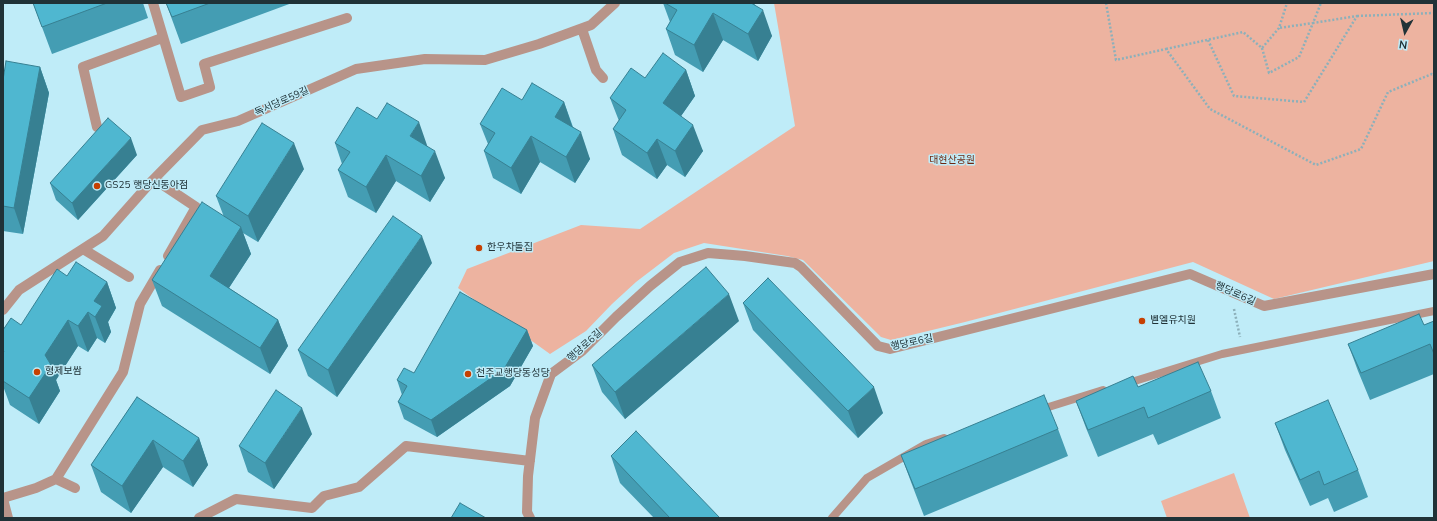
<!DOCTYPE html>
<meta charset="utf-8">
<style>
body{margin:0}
#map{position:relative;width:1437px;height:521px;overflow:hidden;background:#bfecf8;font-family:"Nunito Sans",sans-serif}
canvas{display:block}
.frame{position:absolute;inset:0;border:4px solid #203237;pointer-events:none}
.north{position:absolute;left:1385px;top:12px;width:40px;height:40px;-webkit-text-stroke:3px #bfecf8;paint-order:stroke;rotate:188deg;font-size:11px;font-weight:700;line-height:16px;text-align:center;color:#203237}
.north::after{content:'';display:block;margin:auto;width:14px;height:18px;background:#203237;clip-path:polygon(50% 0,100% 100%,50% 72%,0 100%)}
</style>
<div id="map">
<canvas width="1437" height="521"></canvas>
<div class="frame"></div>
<div class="north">N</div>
</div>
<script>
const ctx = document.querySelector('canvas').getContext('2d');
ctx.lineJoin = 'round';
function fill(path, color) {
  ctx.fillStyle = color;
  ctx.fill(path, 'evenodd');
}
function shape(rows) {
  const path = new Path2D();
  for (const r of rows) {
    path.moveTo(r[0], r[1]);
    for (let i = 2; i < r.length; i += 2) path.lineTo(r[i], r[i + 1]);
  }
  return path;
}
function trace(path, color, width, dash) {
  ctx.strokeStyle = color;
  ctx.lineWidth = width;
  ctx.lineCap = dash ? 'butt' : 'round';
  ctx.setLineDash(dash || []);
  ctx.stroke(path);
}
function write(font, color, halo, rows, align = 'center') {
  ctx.font = font + ' "Nunito Sans","Noto Sans KR",sans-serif';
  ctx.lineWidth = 3;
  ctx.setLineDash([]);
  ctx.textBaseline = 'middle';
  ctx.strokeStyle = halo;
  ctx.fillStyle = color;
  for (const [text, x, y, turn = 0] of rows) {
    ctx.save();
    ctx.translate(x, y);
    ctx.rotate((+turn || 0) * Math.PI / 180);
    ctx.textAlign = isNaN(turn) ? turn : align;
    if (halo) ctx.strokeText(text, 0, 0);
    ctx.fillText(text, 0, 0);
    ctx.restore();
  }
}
const green = shape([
 [774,3,1434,3,1434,261,1274,299,1193,262,965,322,891,340,881,337,803,260,787,256,704,243,674,253,636,282,612,304,586,331,550,354,458,288,467,269,581,225,640,229,795,126],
 [1234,473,1250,518,1167,518,1161,501]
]);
const path = shape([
 [1106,3,1116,60,1166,49,1210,109,1316,165,1361,149,1388,92,1432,74,1434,75],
 [1357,16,1434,13],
 [1208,40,1234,96,1304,102,1357,16,1313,23,1321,3],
 [1262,48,1269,73,1299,57,1313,23,1279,28],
 [1166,49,1243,32,1262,48,1279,28,1287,3],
 [1234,309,1240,337]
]);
const lane = shape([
 [1125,384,1222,354,1434,311],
 [1039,410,1103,390],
 [832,518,867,478,926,444,944,438]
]);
const street = shape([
 [153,3,181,97,210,87,204,64,347,18],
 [582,29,596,70,603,78],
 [97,127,83,67,162,38],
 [154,179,196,207,168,256],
 [83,249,129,277],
 [3,310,19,290,103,236,151,182,202,130,238,121,356,69,425,59,485,60,539,44,591,25,615,3],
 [56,479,75,488],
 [3,498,36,488,56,479,123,372,140,304,160,270],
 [3,499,8,518],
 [199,518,236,499,312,508,324,496,359,487,406,446,530,461],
 [530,518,527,512,528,476,535,418,551,374,582,351,616,317,650,286,680,262,708,253,745,256,795,263,801,267,878,346,890,349,1190,274,1264,306,1434,274]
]);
const wall = shape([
 [33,3,143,3,148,18,52,54],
 [166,3,292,3,181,44],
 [663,3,754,3,772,36,758,61,723,40,703,72,675,55,666,29,670,22],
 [40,67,49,93,23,234,3,231,3,80],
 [686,70,695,96,681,116,703,151,685,177,667,165,657,179,622,155,613,129,619,121,610,98,645,78],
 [522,100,564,102,573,127,590,159,575,183,540,162,521,194,493,178,484,151,488,144,480,124],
 [377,119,428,147,445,178,430,202,396,181,376,213,348,197,338,170,342,164,335,143],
 [137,155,78,220,56,200,50,183],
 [304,169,258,242,243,233,251,254,229,288,278,320,288,346,270,374,162,306,152,280,224,217,216,196],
 [432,263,337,397,308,376,298,350],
 [107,282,116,308,108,322,111,332,105,343,97,338,88,352,78,346,56,380,60,391,39,424,10,405,3,386,3,330,21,325],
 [743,303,883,413,858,438,753,330],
 [739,321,625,419,602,392,592,365],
 [1434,321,1434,374,1370,400,1358,371,1348,344,1424,325],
 [527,330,533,346,510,386,437,437,404,419,398,402,402,395,397,380],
 [1138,387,1211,391,1221,418,1158,445,1153,434,1098,457,1086,428,1076,401],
 [137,397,199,438,208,465,193,487,163,467,131,513,101,492,91,465],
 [1275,423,1358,470,1368,497,1334,512,1328,498,1310,506,1285,450],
 [1058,429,1068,456,924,516,911,482,901,455],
 [312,434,274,489,248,472,239,446],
 [611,456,720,518,654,518,620,483]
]);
const shadedWall = shape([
 [763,10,772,36,758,61,748,34],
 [713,13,723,40,703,72,694,45],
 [40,67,49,93,23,234,14,208],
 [686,70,695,96,672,129,663,103],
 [564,102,573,129,555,117],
 [419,122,428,148,410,136],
 [693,125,703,151,685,177,675,151],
 [581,132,590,159,575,183,566,157],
 [531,136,540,162,521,194,511,168],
 [131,138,137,155,78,220,72,203],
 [657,139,667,165,657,179,647,153],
 [294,143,304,169,258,242,248,216],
 [435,151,445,178,430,202,421,176],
 [386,155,396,181,376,213,366,187],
 [241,227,251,254,219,303,210,276],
 [422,236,432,263,337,397,328,370],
 [107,282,116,308,108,322,111,332,105,343,95,317,94,301],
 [729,294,739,321,625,419,615,392],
 [88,312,97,338,88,352,78,326],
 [68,320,78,346,56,380,60,391,39,424,29,398,45,355],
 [278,320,288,346,270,374,260,348],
 [527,330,533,346,510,386,437,437,431,420],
 [874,387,883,413,858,438,848,411],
 [302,408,312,434,274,489,265,463],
 [199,438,208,465,193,487,183,461],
 [153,440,163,467,131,513,122,486]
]);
const building = shape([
 [33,3,107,3,42,27,33,3],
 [166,3,210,3,172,17,166,3],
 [665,3,751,3,763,10,748,34,713,13,694,45,666,29,677,10,665,3],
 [663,53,686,70,663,103,693,125,675,151,657,139,647,153,613,129,626,110,610,98,631,68,645,78,663,53],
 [6,61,40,67,14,208,3,206,3,80,6,61],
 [532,83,564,102,555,117,581,132,566,157,531,136,511,168,484,151,495,133,480,124,502,88,522,100,532,83],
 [387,103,419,122,410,136,435,151,421,176,386,155,366,187,338,170,350,152,335,143,357,107,377,119,387,103],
 [108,118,131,138,72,203,50,183,108,118],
 [262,123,294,143,248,216,216,196,262,123],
 [202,202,241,227,210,276,278,320,260,348,152,280,202,202],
 [393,216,422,236,328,370,298,350,393,216],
 [76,262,107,282,94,301,102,306,95,317,88,312,78,326,68,320,45,355,51,365,29,398,3,381,3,353,4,351,3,350,3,330,11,318,21,325,57,269,67,276,76,262],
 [706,267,729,294,615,392,592,365,706,267],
 [768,278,874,387,848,411,743,303,768,278],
 [460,292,527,330,504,369,431,420,398,402,407,386,397,380,404,368,414,373,460,292],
 [1419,314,1424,325,1434,321,1434,354,1430,344,1361,373,1348,344,1419,314],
 [1198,362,1211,391,1148,418,1144,407,1088,430,1076,401,1133,376,1138,387,1198,362],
 [276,390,302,408,265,463,239,446,276,390],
 [1044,395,1058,429,915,489,901,455,1044,395],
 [137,397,199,438,183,461,153,440,122,486,91,465,137,397],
 [1328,400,1358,470,1324,485,1319,471,1300,480,1275,423,1328,400],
 [636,431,720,518,670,518,611,456,636,431],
 [460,503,486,518,451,518,460,503]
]);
const markers = [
 [97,186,4,"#c64002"],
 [479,248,4,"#c64002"],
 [1142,321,4,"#c64002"],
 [37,372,4,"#c64002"],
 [468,374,4,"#c64002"]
];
const streetNames = [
 ["독서당로59길",282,102,-24],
 ["행당로6길",1235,294,24],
 ["행당로6길",912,343,-12],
 ["행당로6길",585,346,-42]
];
const parkNames = [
 ["대현산공원",952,161]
];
const poiNames = [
 ["GS25 행당신동아점",105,186],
 ["한우차돌집",487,248],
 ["벧엘유치원",1150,321],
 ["형제보쌈",45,372],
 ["천주교행당동성당",476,374]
];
fill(green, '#edb3a0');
trace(path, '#8cb0ba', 2.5, [2, 2]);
trace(lane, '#b89489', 8);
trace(street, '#b89489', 10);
fill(wall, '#449db3');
fill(shadedWall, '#378092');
fill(building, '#4fb7d0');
trace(building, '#378092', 1);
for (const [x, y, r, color] of markers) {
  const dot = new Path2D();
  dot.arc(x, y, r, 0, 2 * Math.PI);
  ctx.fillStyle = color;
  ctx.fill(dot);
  trace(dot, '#bfecf8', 1.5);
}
write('10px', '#203237', '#bfecf8', streetNames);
write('10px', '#6f2911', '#bfecf8', parkNames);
write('10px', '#203237', '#bfecf8', poiNames, 'left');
</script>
